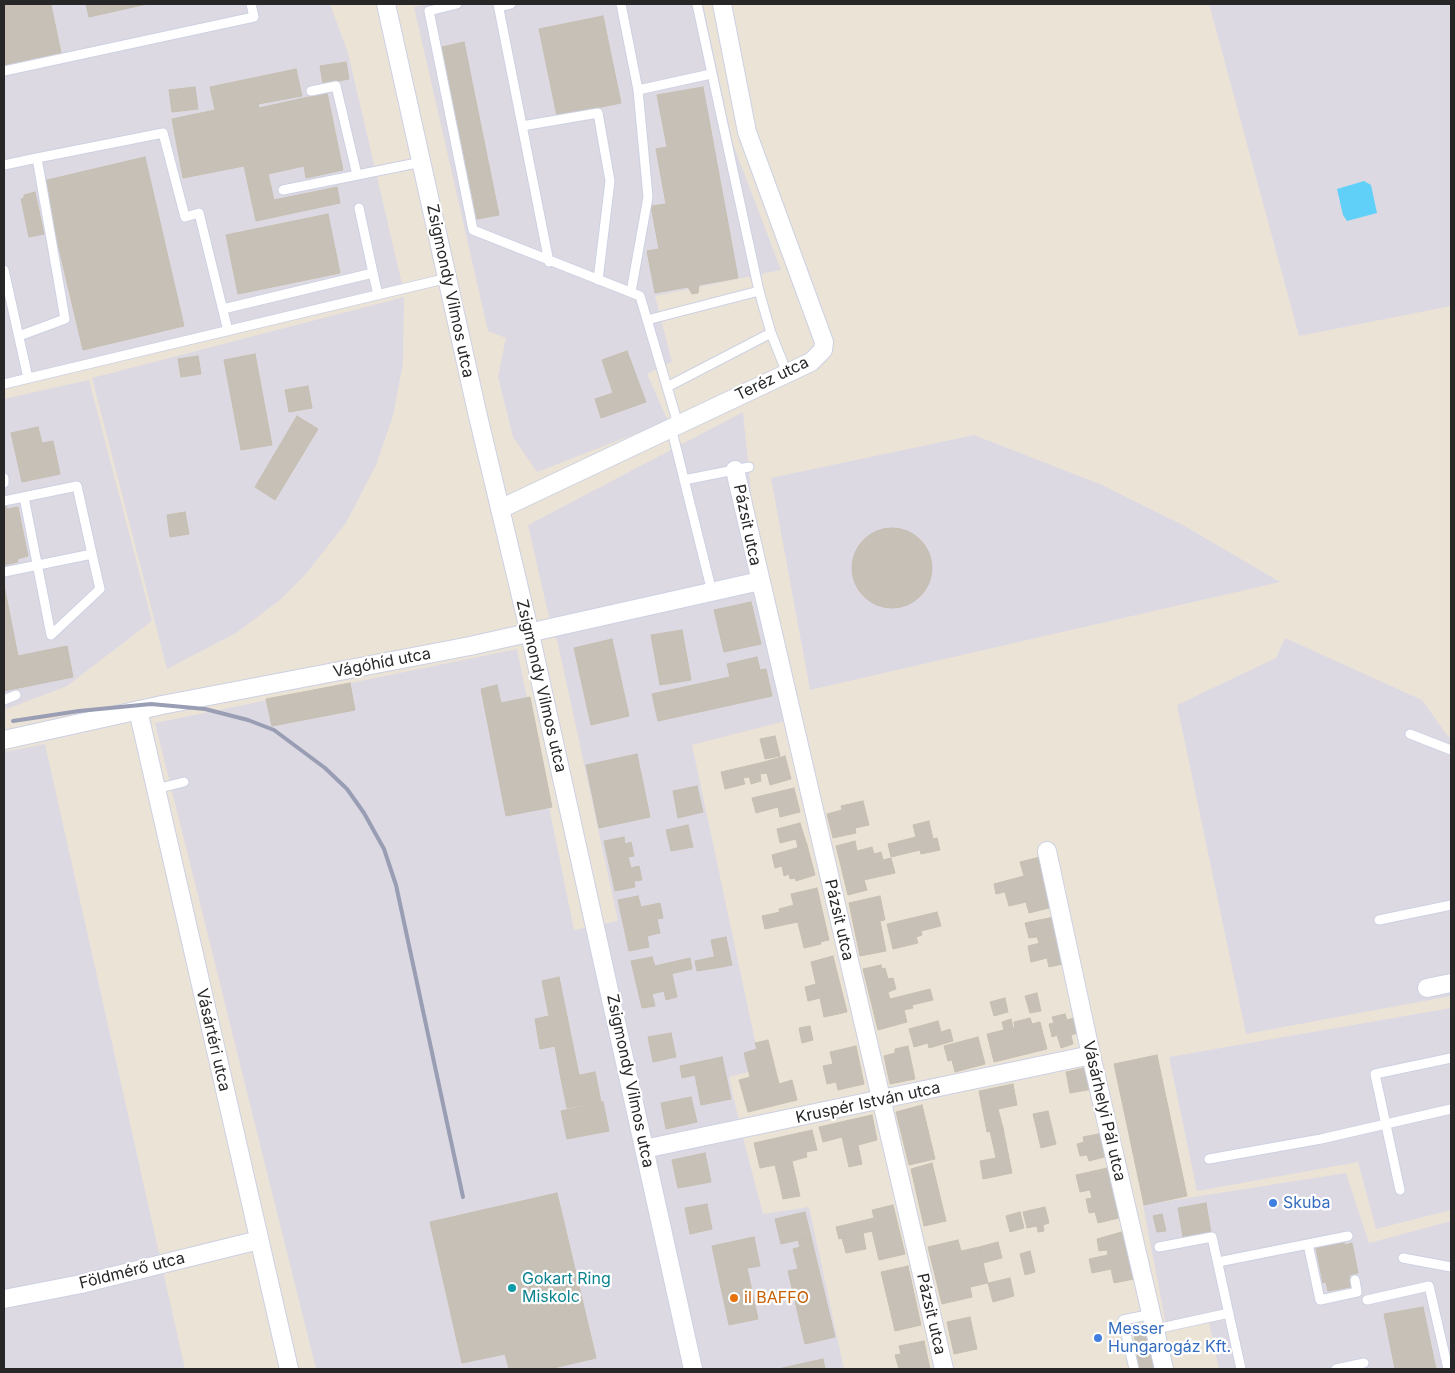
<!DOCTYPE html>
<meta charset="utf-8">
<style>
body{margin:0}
#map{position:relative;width:1455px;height:1373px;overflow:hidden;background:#ece3d7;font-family:Inter,sans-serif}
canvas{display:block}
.frame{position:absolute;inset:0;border:5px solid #272727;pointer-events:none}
</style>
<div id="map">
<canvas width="1455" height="1373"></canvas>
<div class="frame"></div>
</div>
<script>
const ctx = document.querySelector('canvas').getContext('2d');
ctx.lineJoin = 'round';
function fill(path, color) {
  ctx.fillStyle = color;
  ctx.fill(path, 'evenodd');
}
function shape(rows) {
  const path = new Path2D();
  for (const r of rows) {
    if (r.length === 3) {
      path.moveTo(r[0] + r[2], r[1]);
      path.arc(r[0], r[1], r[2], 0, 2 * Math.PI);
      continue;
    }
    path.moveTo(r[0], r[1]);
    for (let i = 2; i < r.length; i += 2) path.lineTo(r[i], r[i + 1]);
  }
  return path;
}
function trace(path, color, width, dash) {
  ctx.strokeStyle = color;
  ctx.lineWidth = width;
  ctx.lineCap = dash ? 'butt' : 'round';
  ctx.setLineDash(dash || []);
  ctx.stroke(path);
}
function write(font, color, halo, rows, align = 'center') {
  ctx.font = font + ' Inter,sans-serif';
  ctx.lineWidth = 4.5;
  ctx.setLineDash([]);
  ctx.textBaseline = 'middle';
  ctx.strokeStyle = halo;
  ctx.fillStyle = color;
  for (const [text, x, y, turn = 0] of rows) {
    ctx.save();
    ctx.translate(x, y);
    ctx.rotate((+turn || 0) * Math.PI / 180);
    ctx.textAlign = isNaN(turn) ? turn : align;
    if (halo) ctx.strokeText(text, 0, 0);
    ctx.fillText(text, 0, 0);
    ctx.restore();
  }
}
const industrial = shape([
 [4,4,330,4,348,53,402,284,4,379],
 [428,4,703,4,733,144,781,270,655,296,672,362,647,374,668,421,537,472,513,437,498,377,506,338,488,331,414,7],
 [1209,4,1451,4,1451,306,1299,336],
 [404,297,403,363,393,416,376,465,346,523,305,575,280,600,236,633,167,669,92,378],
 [89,380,152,621,67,686,4,710,4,399],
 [743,412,760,581,793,719,692,745,761,1069,729,1077,741,1130,763,1214,809,1207,844,1369,316,1369,155,723,517,649,574,930,618,921,558,644,548,613,528,525],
 [974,435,1102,485,1183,525,1280,582,810,690,771,478],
 [1285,638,1422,700,1447,735,1451,738,1451,996,1246,1034,1177,705,1276,658],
 [45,744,185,1369,4,1369,4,752],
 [1451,1008,1451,1210,1376,1229,1358,1162,1197,1191,1169,1057],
 [1346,1173,1369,1243,1451,1221,1451,1369,1219,1369,1209,1323,1167,1330,1143,1205]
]);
const water = shape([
 [1364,181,1371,185,1377,213,1347,221,1343,215,1337,189]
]);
const building = shape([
 [4,4,56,4,51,5,61,53,4,65,4,4],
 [86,4,147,4,89,17,86,4],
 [603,16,621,103,557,116,539,29,603,16],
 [464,42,499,215,477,219,442,47,464,42],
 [346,62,349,79,323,84,320,66,346,62],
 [296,69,302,96,258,104,259,108,327,93,343,170,306,178,304,166,268,174,274,200,337,187,340,203,256,221,244,166,183,178,172,119,215,110,210,87,296,69],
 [195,87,198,109,172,112,169,90,195,87],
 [703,87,738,278,699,285,698,293,692,294,688,287,655,293,647,251,659,249,651,206,666,204,656,149,667,147,657,95,703,87],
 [145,157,184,326,83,350,43,181,145,157],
 [35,192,44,234,29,237,21,199,24,198,24,195,35,192],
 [328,214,340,273,238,294,226,235,328,214],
 [627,351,646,402,601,418,595,399,613,393,602,360,627,351],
 [255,354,272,445,241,450,224,360,255,354],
 [198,356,201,374,181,377,178,359,198,356],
 [308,386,312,408,289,412,285,390,308,386],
 [297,416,318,429,275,500,255,487,297,416],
 [38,427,42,443,53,441,60,474,22,482,11,433,38,427],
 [4,505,6,505,7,509,18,507,28,556,17,559,18,562,4,565,4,505],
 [185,512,189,534,170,537,167,515,185,512],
 [892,568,40],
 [4,585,18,656,67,646,73,677,4,691,4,585],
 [751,602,761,644,724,652,714,610,751,602],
 [682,630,691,680,660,685,651,635,682,630],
 [612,639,629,716,591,725,574,648,612,639],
 [757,657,760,670,766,669,772,696,658,721,652,694,730,677,727,664,757,657],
 [350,683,355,710,272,726,266,699,350,683],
 [497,685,501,703,530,697,552,807,506,816,481,689,497,685],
 [775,736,780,756,765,759,760,739,775,736],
 [637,754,650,817,599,828,586,765,637,754],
 [785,756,791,779,770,785,764,762,785,756],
 [764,762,767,773,760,774,761,781,751,784,747,766,764,762],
 [747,766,749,777,743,778,745,784,725,789,721,772,747,766],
 [697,786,703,812,678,818,673,791,697,786],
 [794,788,800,812,780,817,778,807,756,813,752,798,794,788],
 [863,801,869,825,855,828,856,833,833,838,827,814,842,810,841,806,863,801],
 [929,821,933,839,937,838,940,850,921,854,920,850,891,857,888,844,916,837,913,825,929,821],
 [800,823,807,845,798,848,796,839,780,843,777,829,800,823],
 [688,825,693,847,671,851,666,830,688,825],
 [624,837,625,844,631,842,634,856,628,857,631,868,639,866,642,880,634,881,635,887,615,891,604,841,624,837],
 [855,841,857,851,872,847,874,854,881,852,883,860,891,858,895,873,864,880,867,890,848,895,836,846,855,841],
 [807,845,815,875,796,881,795,878,790,879,789,874,784,876,782,866,775,868,772,855,807,845],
 [1040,857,1053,907,1029,913,1026,902,1009,906,1005,892,996,894,994,884,1024,876,1020,862,1040,857],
 [817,888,829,940,820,942,821,944,804,948,791,894,817,888],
 [638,896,641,907,660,903,663,918,657,919,660,933,647,936,649,947,629,951,618,900,638,896],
 [880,896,885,920,880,921,886,951,860,956,849,903,880,896],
 [794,905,798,922,783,925,779,909,794,905],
 [780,912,783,925,765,929,762,916,780,912],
 [937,912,941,926,921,931,922,935,916,937,918,943,893,949,887,924,937,912],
 [1054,917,1059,938,1039,943,1037,937,1029,938,1025,923,1054,917],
 [726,937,732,965,717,968,711,940,726,937],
 [1061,938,1067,963,1049,967,1047,958,1031,962,1028,946,1061,938],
 [833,956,847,1012,824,1017,820,998,808,1001,805,987,816,984,811,962,833,956],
 [652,957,655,966,690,958,692,969,657,977,672,974,677,997,666,1000,664,991,652,994,655,1006,642,1008,631,961,652,957],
 [714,957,716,968,697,971,695,961,714,957],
 [881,965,882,969,885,968,888,979,893,978,896,989,888,992,890,999,930,989,933,1000,912,1005,913,1008,904,1010,907,1022,878,1030,863,969,881,965],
 [559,977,579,1075,561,1079,555,1046,540,1049,535,1019,549,1016,542,981,559,977],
 [1037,993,1041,1011,1030,1013,1025,996,1037,993],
 [1005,998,1008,1012,994,1016,990,1002,1005,998],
 [1065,1014,1067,1020,1077,1017,1081,1032,1071,1035,1073,1044,1061,1048,1057,1035,1052,1037,1049,1024,1054,1023,1052,1017,1065,1014],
 [1030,1018,1032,1024,1040,1022,1047,1049,994,1062,987,1034,1004,1030,1002,1022,1011,1019,1013,1028,1015,1028,1014,1022,1030,1018],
 [938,1021,941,1032,950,1029,953,1041,929,1048,928,1043,914,1047,909,1029,938,1021],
 [810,1026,813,1040,802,1043,799,1028,810,1026],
 [671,1033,676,1057,653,1062,648,1037,671,1033],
 [978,1037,985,1064,955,1072,952,1060,948,1061,944,1046,978,1037],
 [768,1040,779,1084,792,1080,797,1100,748,1112,739,1080,750,1077,744,1053,757,1049,755,1043,768,1040],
 [856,1046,864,1084,838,1090,836,1082,827,1084,823,1066,833,1064,830,1052,856,1046],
 [908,1046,915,1079,890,1084,884,1056,895,1053,895,1049,908,1046],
 [1157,1055,1187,1196,1144,1205,1114,1064,1157,1055],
 [722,1057,731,1099,701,1105,695,1075,682,1078,680,1066,722,1057],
 [1088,1067,1093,1089,1070,1093,1066,1072,1088,1067],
 [595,1072,601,1102,567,1108,561,1079,595,1072],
 [1013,1084,1017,1105,998,1109,1003,1128,987,1132,979,1091,1013,1084],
 [691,1097,697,1122,666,1129,661,1103,691,1097],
 [603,1102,609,1131,567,1139,561,1111,603,1102],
 [922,1105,935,1159,909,1165,896,1112,922,1105],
 [1048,1111,1056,1144,1041,1148,1033,1114,1048,1111],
 [872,1115,877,1140,858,1145,862,1164,849,1167,842,1137,823,1142,819,1127,872,1115],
 [1003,1128,1012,1173,983,1179,980,1161,996,1158,990,1131,1003,1128],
 [812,1130,817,1150,806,1152,807,1157,792,1161,800,1196,783,1199,775,1165,760,1168,754,1143,812,1130],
 [1103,1133,1108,1156,1089,1161,1087,1155,1080,1156,1077,1144,1084,1142,1083,1137,1103,1133],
 [705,1153,711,1182,678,1188,672,1160,705,1153],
 [932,1163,946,1221,924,1226,911,1169,932,1163],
 [1112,1167,1123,1217,1098,1223,1095,1212,1089,1213,1086,1199,1092,1198,1090,1190,1080,1192,1076,1175,1112,1167],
 [557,1193,596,1358,549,1369,509,1369,505,1354,462,1363,430,1222,557,1193],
 [1206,1203,1211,1233,1183,1237,1178,1208,1206,1203],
 [707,1204,712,1229,690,1234,685,1208,707,1204],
 [893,1205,905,1254,879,1260,872,1231,839,1239,836,1227,874,1218,872,1210,893,1205],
 [1045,1207,1049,1223,1043,1225,1044,1231,1038,1232,1037,1226,1027,1228,1023,1212,1045,1207],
 [805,1212,811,1237,781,1244,775,1219,805,1212],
 [1020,1212,1024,1228,1010,1232,1006,1216,1020,1212],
 [1162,1214,1166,1231,1157,1232,1153,1216,1162,1214],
 [1125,1231,1134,1279,1114,1283,1111,1269,1092,1273,1089,1259,1108,1255,1107,1250,1099,1251,1097,1239,1125,1231],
 [863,1233,866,1249,846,1253,842,1238,863,1233],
 [754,1237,760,1266,747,1268,758,1319,729,1325,712,1246,754,1237],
 [811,1237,835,1337,805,1344,788,1271,798,1269,793,1249,800,1247,798,1240,811,1237],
 [958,1240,961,1251,979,1247,988,1283,970,1287,972,1297,942,1304,928,1247,958,1240],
 [998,1242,1002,1258,983,1263,979,1247,998,1242],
 [1344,1242,1345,1245,1352,1243,1358,1273,1349,1275,1351,1287,1328,1291,1326,1282,1323,1283,1316,1248,1344,1242],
 [1030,1251,1035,1272,1025,1275,1020,1254,1030,1251],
 [908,1266,921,1325,895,1331,881,1272,908,1266],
 [1010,1278,1014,1296,993,1302,988,1283,1010,1278],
 [1423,1307,1436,1369,1395,1369,1384,1314,1423,1307],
 [970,1317,977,1349,954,1354,947,1322,970,1317],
 [1146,1331,1150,1348,1137,1350,1134,1334,1146,1331],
 [924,1341,930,1369,899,1369,895,1355,901,1354,899,1346,924,1341],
 [1150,1348,1154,1369,1140,1369,1136,1351,1150,1348],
 [823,1359,825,1369,778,1369,823,1359]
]);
const lane = shape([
 [457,4,429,11,473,230,640,296,678,424],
 [498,4,549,262],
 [621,4,638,90,648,197,631,292],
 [499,7,511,4],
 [4,71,254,17,251,4],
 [638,90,711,74],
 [311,91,336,86,357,175],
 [522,126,598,113,610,181,598,280],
 [37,158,163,133,185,217,199,213,228,331],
 [4,165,37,158,65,319,19,336],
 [283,190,422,162],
 [4,270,28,378],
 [373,273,378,295],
 [759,291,771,333,787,373],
 [223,309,373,273,359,208],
 [647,320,759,291,697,4],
 [4,384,448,278],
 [667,387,771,333],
 [671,427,712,592],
 [4,478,4,483],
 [684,480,749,467],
 [24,497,51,635],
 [4,501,77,486,92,554,4,572],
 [51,635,100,589,92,554],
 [4,700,16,695],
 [1410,734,1451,750],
 [156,789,184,782],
 [1379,920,1451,905],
 [1209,1159,1321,1139,1451,1109],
 [1400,1190,1375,1074,1451,1058],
 [1308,1244,1320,1300,1357,1292,1355,1280],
 [1159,1247,1212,1237,1241,1369],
 [1403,1258,1451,1267],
 [1218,1262,1348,1236],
 [1367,1300,1429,1286,1448,1369],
 [1156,1329,1229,1313],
 [1134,1369,1123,1320,1152,1314],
 [1336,1369,1364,1363]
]);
const street = shape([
 [386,4,477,412,530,634,693,1369],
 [735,470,944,1369],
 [500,509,811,362,823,350,824,342,747,132,722,4],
 [138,710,289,1369],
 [4,740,162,705,470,646,760,581],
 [1047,851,1091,1055,1164,1369],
 [1427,988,1451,983],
 [644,1149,1091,1055],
 [4,1299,81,1284,259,1240]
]);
const rail = shape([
 [13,721,79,711,151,704,205,709,248,720,274,730,325,768,347,789,364,813,384,849,396,885,463,1197]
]);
const markers = [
 [1273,1203,5,"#3f7fe0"],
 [512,1288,5,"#0f9aa8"],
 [734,1298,5,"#e8710a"],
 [1098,1338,5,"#3f7fe0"]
];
const streetNames = [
 ["Zsigmondy Vilmos utca",450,291,78],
 ["Teréz utca",772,379,-26],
 ["Pázsit utca",747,525,78],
 ["Vágóhíd utca",382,663,-11],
 ["Zsigmondy Vilmos utca",541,686,77],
 ["Pázsit utca",839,920,77],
 ["Vásártéri utca",213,1040,77],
 ["Zsigmondy Vilmos utca",630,1081,78],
 ["Kruspér István utca",868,1103,-12],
 ["Vásárhelyi Pál utca",1104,1111,77],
 ["Földmérő utca",132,1271,-14],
 ["Pázsit utca",931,1314,77]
];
const shopNames = [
 ["Skuba",1283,1203],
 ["Messer",1108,1329],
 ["Hungarogáz Kft.",1108,1347]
];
const cultureNames = [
 ["Gokart Ring",522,1279],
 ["Miskolc",522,1297]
];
const foodNames = [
 ["il BAFFO",744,1298]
];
fill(industrial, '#dcd9e3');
fill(water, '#60d0f8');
fill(building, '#c6c0b7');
trace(building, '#c7bfb1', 1);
trace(lane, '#ccd1e2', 11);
trace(street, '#ccd1e2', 20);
trace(lane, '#fff', 9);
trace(street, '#fff', 18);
trace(rail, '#9a9eb4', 4);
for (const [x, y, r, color] of markers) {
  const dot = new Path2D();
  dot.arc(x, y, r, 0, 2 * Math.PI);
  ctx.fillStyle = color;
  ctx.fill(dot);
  trace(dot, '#fff', 2);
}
write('16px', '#272727', '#fff', streetNames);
write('16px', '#366cbe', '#fff', shopNames, 'left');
write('16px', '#0d838f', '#fff', cultureNames, 'left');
write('16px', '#c56008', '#fff', foodNames, 'left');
</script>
